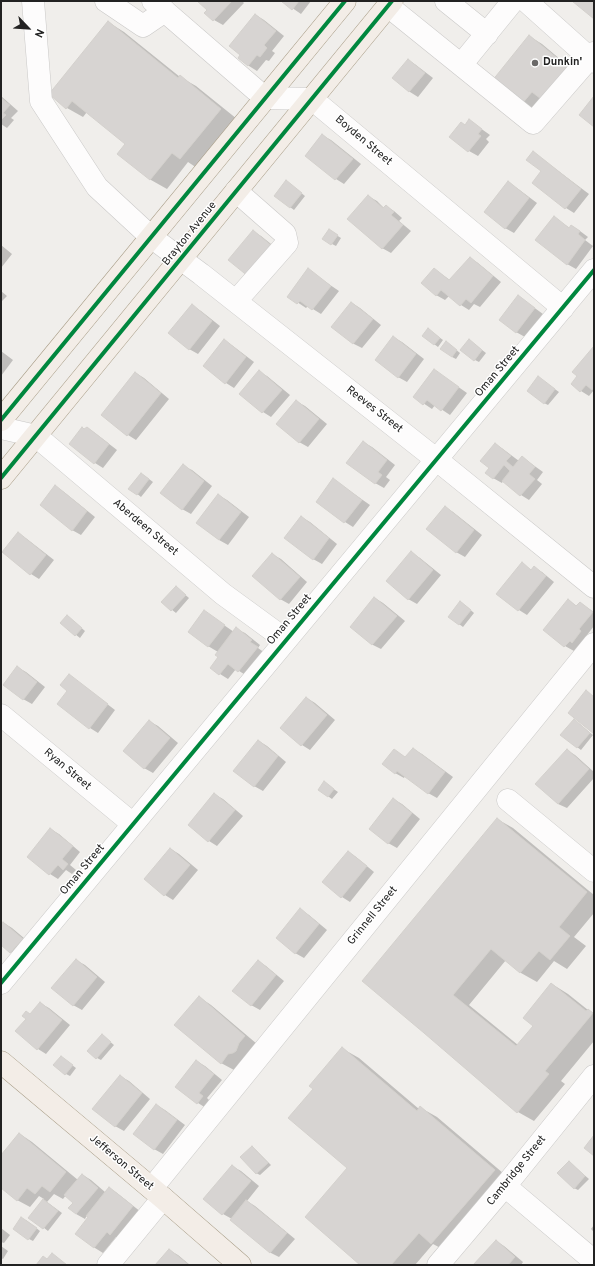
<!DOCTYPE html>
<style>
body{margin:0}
#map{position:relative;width:595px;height:1266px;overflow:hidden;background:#f0eeeb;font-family:Overpass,sans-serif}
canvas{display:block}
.frame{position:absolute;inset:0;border:2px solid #222;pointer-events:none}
.north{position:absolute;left:8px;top:8px;width:40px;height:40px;-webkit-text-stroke:3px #fff;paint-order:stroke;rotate:115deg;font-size:11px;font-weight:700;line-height:16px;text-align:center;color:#222}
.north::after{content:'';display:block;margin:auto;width:14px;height:18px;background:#222;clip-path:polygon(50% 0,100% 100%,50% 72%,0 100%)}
</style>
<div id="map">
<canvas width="595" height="1266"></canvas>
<div class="frame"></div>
<div class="north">N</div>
</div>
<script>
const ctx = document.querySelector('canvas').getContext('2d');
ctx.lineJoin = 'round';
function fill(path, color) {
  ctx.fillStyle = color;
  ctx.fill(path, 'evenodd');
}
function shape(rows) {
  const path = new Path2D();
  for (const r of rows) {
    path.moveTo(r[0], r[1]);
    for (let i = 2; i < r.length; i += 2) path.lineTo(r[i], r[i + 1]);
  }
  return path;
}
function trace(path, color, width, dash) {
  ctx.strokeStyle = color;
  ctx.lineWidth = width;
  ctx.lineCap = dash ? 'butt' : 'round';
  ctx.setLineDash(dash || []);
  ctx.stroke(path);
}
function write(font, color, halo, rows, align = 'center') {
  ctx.font = font + ' Overpass,sans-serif';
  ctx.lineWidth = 3;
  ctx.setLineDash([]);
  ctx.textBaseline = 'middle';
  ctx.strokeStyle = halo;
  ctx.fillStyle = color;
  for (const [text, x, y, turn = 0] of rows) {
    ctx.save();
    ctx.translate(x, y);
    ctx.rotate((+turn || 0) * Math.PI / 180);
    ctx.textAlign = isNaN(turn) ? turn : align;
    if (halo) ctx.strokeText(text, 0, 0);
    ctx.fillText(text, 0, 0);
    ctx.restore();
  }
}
const shadow = shape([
 [198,1,242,1,244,3,223,25,214,20,205,13,208,10],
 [282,1,311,1,301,14],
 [256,15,264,20,284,36,272,51,275,53,269,61,266,60,257,71,249,66,239,58],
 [108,22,124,32,180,77,196,86,237,119,197,168,188,162,167,189,151,180,119,154,127,144,87,112,83,117,67,108,50,94],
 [529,36,542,44,579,75,534,112,522,105],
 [408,60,416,65,433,78,418,97,410,92,393,78],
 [1,96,18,111,11,118,14,120,7,128,1,124],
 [469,120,490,135,486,139,489,142,478,156,469,151,450,137,465,126],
 [322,135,331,140,361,164,344,184,336,179,306,155],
 [533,153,541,158,589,194,574,213,566,208,534,183,542,171],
 [508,183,517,188,537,203,514,233,505,228],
 [290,184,305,196,294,210,290,207],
 [368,196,377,201,384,208,386,206,394,211,402,218,399,221,411,231,391,253,382,248],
 [554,218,570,228,572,226,580,231,588,237,585,240,593,246,576,269,567,264],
 [253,231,261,236,281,252,230,260],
 [333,233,341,238,336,246,332,244],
 [1,245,12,254,1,268],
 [470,258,478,263,501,282,480,307,474,304,469,310,461,305,449,296,445,300,436,295,434,269,450,280],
 [308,270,339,291,321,314,308,306,306,308,288,296],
 [1,291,7,296,1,302],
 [518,296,543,314,525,337,516,332],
 [352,303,360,308,381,325,362,348,354,344,333,327],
 [192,306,201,311,220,326,198,354,189,349],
 [432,332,443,340,438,347,434,344],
 [393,337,402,342,424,359,407,382,398,377],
 [224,341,233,346,254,362,234,388,226,383],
 [473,343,486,353,479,362,475,360],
 [450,345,460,353,456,359,452,357],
 [594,347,594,390,589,396,581,391],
 [1,351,13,360,1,376],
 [434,370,467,393,450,415,435,405,432,409,414,397],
 [259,372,267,376,290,395,271,417,263,412,240,394],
 [136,373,144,378,169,399,136,440,128,435],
 [542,380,559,392,548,405,544,403],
 [296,401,305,406,327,424,308,447,299,442],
 [87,428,95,433,117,450,103,468,95,463,85,430],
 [363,442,372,447,395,465,386,477,390,480,384,488,375,483],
 [495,444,503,449,519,461,522,457,543,472,537,480,542,484,529,500,521,495,503,481,502,483,493,478,490,468],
 [183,466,192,470,212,486,191,514,182,509],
 [145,476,153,482,141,497,130,488],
 [334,480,370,505,353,527,345,522,317,502],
 [56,487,64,492,95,517,81,535,72,530],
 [218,495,227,500,249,517,228,545,219,540,197,523],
 [445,507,453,512,482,535,465,557,456,552],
 [301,517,310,522,337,544,322,564,313,559],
 [18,534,27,539,54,560,39,579,31,574,3,552],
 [412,553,420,558,441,575,417,604,408,599],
 [272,554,281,559,307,582,289,604,280,599],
 [522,564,532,570,534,568,542,572,554,582,527,615,519,610],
 [176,587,189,598,176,613,162,602],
 [375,598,383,603,405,621,381,649,373,645,351,627],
 [568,600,577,606,580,603,594,612,594,626,587,635,589,637,581,647,579,645,574,651,565,646,544,630],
 [465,605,474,613,463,627,459,624],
 [205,612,234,632,236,629,245,633,260,645,258,648,265,653,247,676,236,669,228,679,220,674,220,657,218,652,208,646],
 [71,619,85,631,80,638,61,623],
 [17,667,26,672,45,687,32,704,23,699],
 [77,681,115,710,98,733,90,728],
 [307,698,315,703,335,720,310,750,302,745],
 [149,721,158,726,178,743,153,773,144,768],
 [578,723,593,735,581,750,577,747],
 [259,741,267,746,286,762,263,791,254,786],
 [413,749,422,754,453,777,437,798,428,793,405,776,404,778,395,773,394,750,406,758],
 [567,750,575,755,594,772,594,778,567,808,558,804],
 [328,785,338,792,332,799,319,790],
 [214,794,223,799,243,816,217,846,209,841],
 [393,799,402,804,420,819,397,848,388,843],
 [497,819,513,828,594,895,594,913,574,937,586,946,567,969,554,961,537,982,521,973,506,960,469,1005,518,1045,534,1026,552,984,568,994,588,1010,594,1013,594,1041,561,1081,565,1084,534,1121,518,1112,425,1032],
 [50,829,59,834,80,852,70,865,76,870,72,874,66,870,58,879,50,874,28,857],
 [171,849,179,854,198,870,173,900,165,895],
 [348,852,356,857,374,872,350,902,342,897],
 [300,910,309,915,327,930,304,958,295,953],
 [4,923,12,928,31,944,19,957,11,952,1,944,1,926],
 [76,960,85,965,105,982,82,1010,73,1005],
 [258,961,266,966,284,981,260,1010,251,1005],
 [199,997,211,1005,257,1044,246,1060,241,1061,234,1070,221,1063],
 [40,1003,49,1008,70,1025,46,1054,38,1049],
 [102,1035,114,1045,101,1060,97,1058],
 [343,1049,359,1058,419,1109,421,1108,437,1117,510,1179,448,1252,433,1244,415,1265,362,1265,348,1168,314,1089],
 [61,1057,76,1068,70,1076,66,1074],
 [196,1061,205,1066,222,1080,207,1098,211,1102,206,1108,198,1103,177,1086],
 [120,1076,129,1081,150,1099,124,1131,115,1126],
 [156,1105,165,1110,185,1125,163,1154,154,1149],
 [20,1134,32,1142,78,1180,83,1175,91,1180,105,1192,109,1188,117,1193,141,1212,119,1239,116,1237,103,1253,95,1248,77,1233,90,1217,87,1215,85,1219,76,1214,74,1203,66,1195,63,1199,54,1194,47,1202,62,1213,48,1231,30,1217,44,1199,39,1196,30,1207,17,1200,1,1186,1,1157],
 [252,1147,256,1150,271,1165,260,1175,256,1173],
 [569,1162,589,1179,578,1190,574,1188],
 [232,1166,241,1171,259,1186,247,1201,255,1206,295,1239,279,1257,271,1253,232,1219,223,1214],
 [26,1220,40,1231,33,1241,29,1239],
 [594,1225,594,1232,591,1229],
 [1,1228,10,1235,4,1243,1,1242],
 [496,1241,504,1246,523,1262,521,1265,475,1265],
 [1,1246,8,1251,3,1259,1,1258],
 [169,1250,178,1255,190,1265,157,1265]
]);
const building = shape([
 [197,1,232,1,213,21,204,13,207,10,197,1],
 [281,1,299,1,292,10,281,1],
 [572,1,594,1,594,19,572,1],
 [255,14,276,31,264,45,267,48,260,57,257,55,248,66,238,58,240,55,229,46,255,14],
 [108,21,178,78,180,75,221,109,180,159,172,153,150,180,117,154,125,144,72,101,66,109,49,94,108,21],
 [529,35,568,67,541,99,532,92,521,105,492,81,529,35],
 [408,59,425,73,409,92,392,78,408,59],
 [594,96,594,127,579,115,594,96],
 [1,98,10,105,3,113,6,115,1,120,1,98],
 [469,119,482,129,478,134,481,136,468,152,449,137,461,122,465,125,469,119],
 [322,134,353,159,335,180,305,156,322,134],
 [533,151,581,189,565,209,532,183,541,171,526,160,533,151],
 [286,180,302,193,290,208,274,196,286,180],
 [508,181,529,198,505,229,484,212,508,181],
 [368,195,383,208,386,205,394,212,391,215,403,225,382,249,347,219,368,195],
 [554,216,569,228,571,225,580,231,578,234,585,240,567,265,535,240,554,216],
 [329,229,338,235,331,245,322,239,329,229],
 [253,230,273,247,249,277,228,260,253,230],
 [470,257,493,276,471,303,466,299,460,306,441,290,436,296,421,283,434,268,449,280,470,257],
 [308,268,331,286,312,310,300,301,297,304,287,297,308,268],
 [518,295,535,308,516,333,499,320,518,295],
 [351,302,373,319,353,344,331,327,351,302],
 [192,304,212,321,189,350,168,333,192,304],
 [428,328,440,338,434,345,422,336,428,328],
 [393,336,416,354,398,378,375,360,393,336],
 [224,339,246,357,225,384,203,366,224,339],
 [469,339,482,350,474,361,460,350,469,339],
 [446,341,457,350,452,357,440,349,446,341],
 [594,346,594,388,592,390,586,385,580,392,571,384,577,376,572,372,594,346],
 [434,369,459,387,441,411,427,400,423,405,413,397,434,369],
 [259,370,282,390,262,413,239,394,259,370],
 [135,372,161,393,127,436,101,415,135,372],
 [538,376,555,389,544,404,527,391,538,376],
 [296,400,319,419,299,443,276,424,296,400],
 [82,427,84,429,87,427,109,444,94,464,69,444,82,427],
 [363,441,387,460,378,472,382,475,375,484,346,463,363,441],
 [495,443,511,456,506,461,513,467,522,456,535,467,529,474,535,479,520,496,502,481,510,471,504,465,493,479,485,473,489,468,480,461,495,443],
 [183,464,204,481,182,510,160,493,183,464],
 [141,473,149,479,137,495,128,489,141,473],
 [333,478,362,500,344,523,316,502,333,478],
 [55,485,87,511,72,531,40,505,55,485],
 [218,494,241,512,219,540,196,523,218,494],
 [445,506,474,530,456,553,426,529,445,506],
 [301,516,329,538,313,560,284,538,301,516],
 [18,532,46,555,30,575,2,552,18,532],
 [411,551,433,570,408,600,386,581,411,551],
 [272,553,300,577,280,600,252,576,272,553],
 [522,562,531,570,534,566,546,576,518,611,496,594,522,562],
 [176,586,186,595,171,611,161,602,176,586],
 [374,597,397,616,372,645,350,627,374,597],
 [568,599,576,606,580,602,593,612,579,629,581,631,572,643,570,641,564,647,543,630,568,599],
 [460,601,471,610,459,625,448,617,460,601],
 [204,610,225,625,208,647,188,632,204,610],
 [67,615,82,628,75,636,60,623,67,615],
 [236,627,252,640,250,642,258,647,238,672,228,664,219,675,210,668,218,657,215,655,236,627],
 [17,666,37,682,23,700,3,685,17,666],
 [69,674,108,704,89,729,57,704,67,691,60,685,69,674],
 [586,690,594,697,594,734,568,713,586,690],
 [306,697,327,715,301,746,280,728,306,697],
 [574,719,590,733,577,748,560,735,574,719],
 [149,720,170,738,144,769,123,751,149,720],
 [258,740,278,756,254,787,233,771,258,740],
 [413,748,445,772,428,794,397,771,395,774,382,764,394,749,405,757,413,748],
 [567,749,589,769,558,804,535,784,567,749],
 [324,781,334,789,328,797,318,790,324,781],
 [214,793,235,810,208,842,188,825,214,793],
 [393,798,412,813,388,844,369,829,393,798],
 [497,818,587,892,559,927,570,936,550,960,539,951,520,973,491,949,453,995,516,1046,533,1026,523,1018,551,983,586,1011,588,1009,593,1013,545,1071,549,1074,517,1113,424,1033,362,981,497,818],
 [50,828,73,846,62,859,68,864,63,870,58,865,49,875,27,857,50,828],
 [170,848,190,865,164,896,144,879,170,848],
 [348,851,367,866,341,898,322,882,348,851],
 [300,908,319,924,295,954,276,938,300,908],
 [3,922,23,939,10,953,1,945,1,925,3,922],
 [76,959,97,977,73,1006,51,988,76,959],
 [258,960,276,975,251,1006,232,991,258,960],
 [199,996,245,1036,239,1043,236,1051,233,1053,228,1054,221,1064,174,1025,199,996],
 [40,1002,62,1020,37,1050,15,1031,26,1019,22,1016,26,1011,30,1014,40,1002],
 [102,1034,111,1042,96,1059,87,1051,102,1034],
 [342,1047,417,1111,420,1106,495,1170,431,1244,419,1233,391,1265,360,1265,305,1217,347,1168,288,1118,313,1089,309,1086,342,1047],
 [61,1056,73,1065,65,1075,53,1065,61,1056],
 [196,1060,214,1074,199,1093,203,1096,197,1104,175,1087,196,1060],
 [120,1075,142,1093,115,1127,92,1109,120,1075],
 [156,1104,177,1120,154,1150,133,1134,156,1104],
 [19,1133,66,1172,50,1192,42,1186,35,1194,27,1188,17,1201,1,1188,1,1155,19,1133],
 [594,1135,594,1156,584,1148,594,1135],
 [252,1146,268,1163,256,1174,240,1157,252,1146],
 [569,1161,585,1176,574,1189,557,1173,569,1161],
 [232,1165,251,1181,222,1215,203,1199,232,1165],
 [82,1174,98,1188,76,1214,68,1208,73,1203,64,1195,82,1174],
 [109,1187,133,1206,110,1235,107,1232,94,1248,75,1234,88,1217,86,1216,109,1187],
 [43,1199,58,1211,43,1229,28,1218,43,1199],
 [246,1200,287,1233,270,1253,230,1220,246,1200],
 [21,1217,37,1228,28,1240,13,1229,21,1217],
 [496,1240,515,1257,508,1265,473,1265,496,1240],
 [169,1249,189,1265,155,1265,169,1249],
 [52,1253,67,1265,36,1265,43,1256,47,1259,52,1253]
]);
const minor = shape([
 [33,1,41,101,97,187,151,237,201,274,437,460,594,587],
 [106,1,143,26,165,11],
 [153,1,265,98,312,99,563,308],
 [446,1,487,34],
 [526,1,594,62],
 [388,6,533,123,594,53],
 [461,65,513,1],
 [236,191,285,234,287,243,236,301],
 [1,428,36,436,223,594,286,640],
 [1,715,133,824],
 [508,800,594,871],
 [1,983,594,270],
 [505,1186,594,1261],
 [152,1188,594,644],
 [108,1265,163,1198],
 [438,1265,510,1180,594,1076]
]);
const major = shape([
 [1,420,345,1],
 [1,478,392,1],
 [1,1062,163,1198,240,1265]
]);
const cycleway = shape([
 [1,420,345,1],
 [1,478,392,1],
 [1,983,594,270]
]);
const markers = [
 [535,63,4,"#6a6968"]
];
const poiNames = [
 ["Dunkin'",543,63]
];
const streetNames = [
 ["Boyden Street",363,141,40],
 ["Brayton Avenue",190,234,-51],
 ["Oman Street",498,372,-50],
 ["Reeves Street",374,410,38],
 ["Aberdeen Street",145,528,40],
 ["Oman Street",290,620,-50],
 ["Ryan Street",67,770,40],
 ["Oman Street",83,870,-50],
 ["Grinnell Street",373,916,-51],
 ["Jefferson Street",121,1163,40],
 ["Cambridge Street",517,1171,-51]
];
fill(shadow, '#0003');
fill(building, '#d7d4d2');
trace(building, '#d3d0cc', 1);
trace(minor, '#c9c8c7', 23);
trace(major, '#a79c86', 23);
trace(minor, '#fdfcfc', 22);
trace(major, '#f3ede7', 22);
trace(cycleway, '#00873e', 4);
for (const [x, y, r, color] of markers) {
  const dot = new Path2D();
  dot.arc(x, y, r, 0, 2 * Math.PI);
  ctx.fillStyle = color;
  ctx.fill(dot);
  trace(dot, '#fff', 1.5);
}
write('bold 11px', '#222', '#fff', poiNames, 'left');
write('11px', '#222', '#fff', streetNames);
</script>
